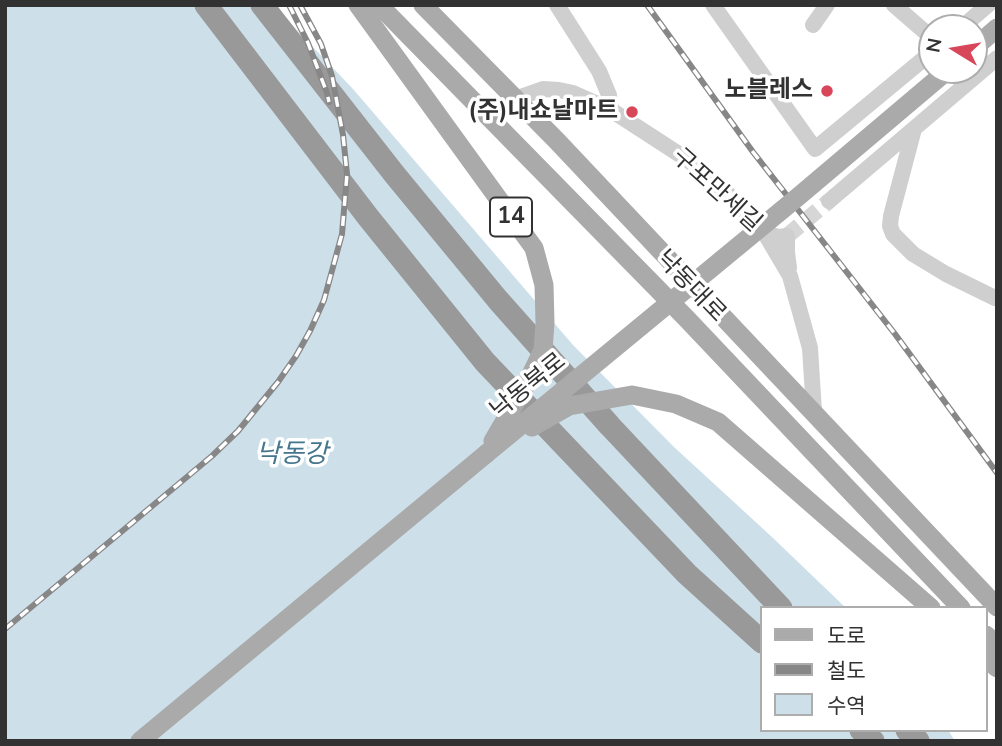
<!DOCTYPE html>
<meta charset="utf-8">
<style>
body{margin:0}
#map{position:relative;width:1002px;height:746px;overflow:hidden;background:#fff;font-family:"Nunito Sans","Noto Sans KR",sans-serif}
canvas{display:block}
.frame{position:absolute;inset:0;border:7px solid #323232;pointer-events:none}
.legend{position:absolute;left:760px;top:606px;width:228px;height:126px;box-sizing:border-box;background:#fff;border:2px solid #adadad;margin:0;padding:9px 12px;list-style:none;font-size:21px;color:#323232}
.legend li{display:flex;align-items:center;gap:14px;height:35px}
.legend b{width:35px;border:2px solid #adadad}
.north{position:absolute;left:918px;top:14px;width:70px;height:70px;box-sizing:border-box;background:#fff;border:2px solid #adadad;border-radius:50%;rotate:281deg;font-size:19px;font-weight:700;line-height:28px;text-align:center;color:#323232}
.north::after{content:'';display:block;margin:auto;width:24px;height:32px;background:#d74659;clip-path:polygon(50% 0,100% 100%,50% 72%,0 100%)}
</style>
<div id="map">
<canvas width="1002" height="746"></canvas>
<div class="frame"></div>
<ul class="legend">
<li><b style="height:9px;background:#aaa"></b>도로</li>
<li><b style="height:9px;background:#878787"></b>철도</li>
<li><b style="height:19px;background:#cde0e9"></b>수역</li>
</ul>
<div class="north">N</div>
</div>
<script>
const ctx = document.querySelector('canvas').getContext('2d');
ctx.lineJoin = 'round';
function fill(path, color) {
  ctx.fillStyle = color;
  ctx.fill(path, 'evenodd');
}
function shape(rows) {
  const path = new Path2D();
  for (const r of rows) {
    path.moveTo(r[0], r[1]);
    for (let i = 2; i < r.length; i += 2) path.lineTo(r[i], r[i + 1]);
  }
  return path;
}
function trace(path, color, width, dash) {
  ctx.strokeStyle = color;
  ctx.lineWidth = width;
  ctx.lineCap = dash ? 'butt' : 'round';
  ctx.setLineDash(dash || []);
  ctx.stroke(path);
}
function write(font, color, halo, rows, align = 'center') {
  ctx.font = font + ' "Nunito Sans","Noto Sans KR",sans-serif';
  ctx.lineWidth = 7;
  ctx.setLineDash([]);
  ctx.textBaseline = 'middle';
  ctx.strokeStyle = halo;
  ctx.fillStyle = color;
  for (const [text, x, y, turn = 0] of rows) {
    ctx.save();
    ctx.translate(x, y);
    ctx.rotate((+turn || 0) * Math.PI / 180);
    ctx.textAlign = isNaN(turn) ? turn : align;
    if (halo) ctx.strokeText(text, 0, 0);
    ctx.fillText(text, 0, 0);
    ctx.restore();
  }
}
const water = shape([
 [5,5,273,5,353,89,573,345,674,447,772,537,846,608,762,608,762,730,948,730,955,741,5,741]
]);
const minorTunnel = shape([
 [787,236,829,201]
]);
const minor = shape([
 [557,5,599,71,609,95,611,110],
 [713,5,815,149,932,52],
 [894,5,932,38],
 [813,25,827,5],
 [961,28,988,5],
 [515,99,543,89,559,90,573,93,611,110,688,160,728,194,764,232,790,276,810,348,814,412],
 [914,129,891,216,890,226,893,234,913,254,946,274,995,298,997,297],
 [829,201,997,58],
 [764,232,778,237,787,236,787,252,789,268]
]);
const major = shape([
 [379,5,686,318,961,608],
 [423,5,557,141,997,607],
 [974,48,997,28],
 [986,635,997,646],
 [986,658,997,668],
 [140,741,486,454]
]);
const highway = shape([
 [206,5,368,217,485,362,687,574,762,642],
 [262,5,395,175,498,300,610,426,781,608],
 [861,730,873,741],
 [907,730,918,741]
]);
const rail = shape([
 [289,5,308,43,327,93,329,102],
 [647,5,753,152,895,334,997,473],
 [5,629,212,456,238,431,278,382,296,356,310,331,324,300,342,234,347,174,343,135,332,76,321,44,300,5]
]);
const majorBridge = shape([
 [358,5,534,248,544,285,545,323,543,350,528,381,493,441],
 [532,427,569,406,632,395,676,404,718,422,931,608],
 [486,454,799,196,948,70]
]);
const markers = [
 [827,91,7,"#d74659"],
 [632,112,7,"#d74659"]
];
const shields = [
 [511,217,42]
];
const shieldNames = [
 ["14",511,217]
];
const poiNames = [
 ["노블레스",813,91],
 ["(주)내쇼날마트",618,112]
];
const streetNames = [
 ["구포만세길",716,191,42],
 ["낙동대로",690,287,46],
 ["낙동북로",529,387,-39]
];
const waterNames = [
 ["낙동강",292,456]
];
fill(water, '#cde0e9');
trace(minorTunnel, '#d6d6d6', 16, [16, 8]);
trace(minor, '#cfcfcf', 16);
trace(major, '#aaa', 19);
trace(highway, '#999', 23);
trace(rail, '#878787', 6);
trace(rail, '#fff', 3.5, [10]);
trace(majorBridge, '#aaa', 19);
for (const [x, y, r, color] of markers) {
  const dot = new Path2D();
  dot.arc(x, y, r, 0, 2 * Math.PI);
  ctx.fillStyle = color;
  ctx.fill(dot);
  trace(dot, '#fff', 2.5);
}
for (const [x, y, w] of shields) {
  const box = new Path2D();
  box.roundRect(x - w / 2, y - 19.5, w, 39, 5);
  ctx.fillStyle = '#fff';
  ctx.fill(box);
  trace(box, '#323232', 2);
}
write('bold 23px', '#323232', null, shieldNames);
write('bold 24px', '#323232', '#fff', poiNames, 'right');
write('24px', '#323232', '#fff', streetNames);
write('italic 26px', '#46768e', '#fff', waterNames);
</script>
